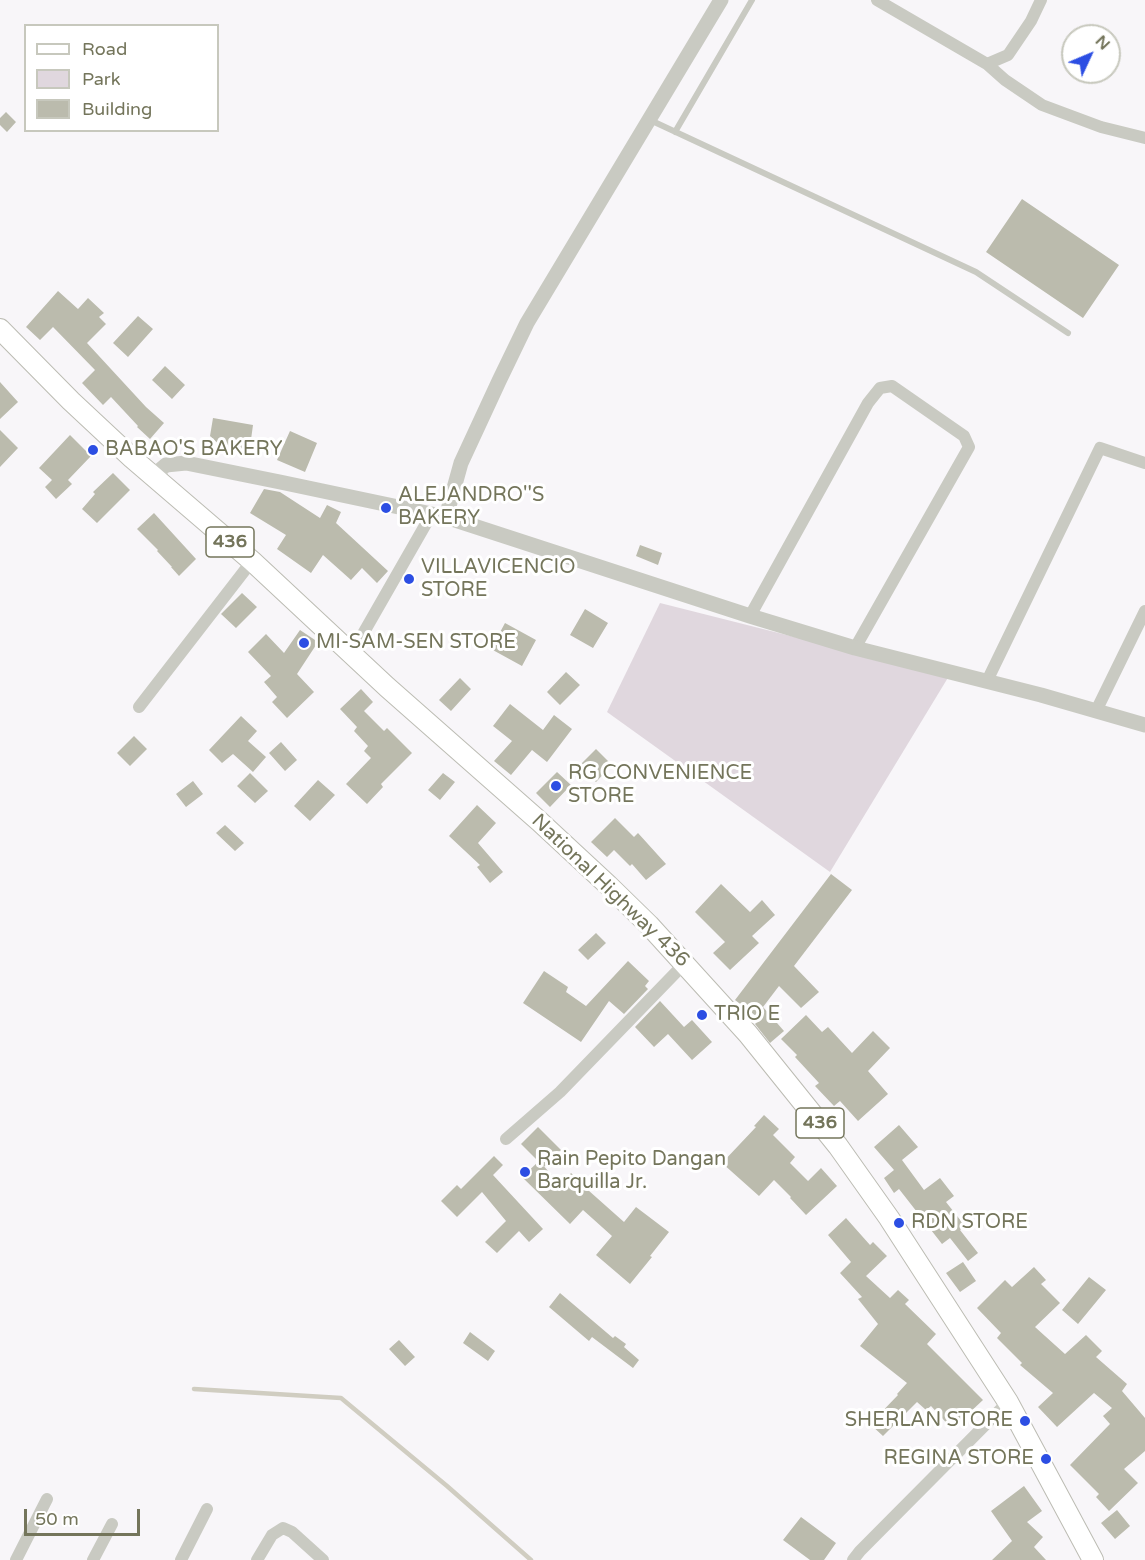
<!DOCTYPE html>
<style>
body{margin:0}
#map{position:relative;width:1145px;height:1560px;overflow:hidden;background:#f8f6f9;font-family:"Varela Round",sans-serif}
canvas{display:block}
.legend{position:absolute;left:24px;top:24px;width:195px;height:108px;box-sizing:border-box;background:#fff;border:2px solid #c7c8bd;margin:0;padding:8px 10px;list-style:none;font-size:18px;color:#74755b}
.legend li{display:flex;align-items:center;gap:12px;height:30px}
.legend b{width:30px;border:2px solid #c7c8bd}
.north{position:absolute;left:1061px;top:24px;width:60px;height:60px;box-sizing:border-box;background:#fff;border:2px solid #c7c8bd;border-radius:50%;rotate:46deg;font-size:16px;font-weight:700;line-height:24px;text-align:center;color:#74755b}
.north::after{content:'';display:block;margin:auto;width:21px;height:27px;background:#2c4ee3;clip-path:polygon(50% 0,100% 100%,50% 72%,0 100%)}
.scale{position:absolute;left:24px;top:1509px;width:116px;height:27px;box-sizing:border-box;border:3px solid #74755b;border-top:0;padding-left:8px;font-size:18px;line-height:21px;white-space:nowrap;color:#74755b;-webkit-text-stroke:4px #fff;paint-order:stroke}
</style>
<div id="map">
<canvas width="1145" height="1560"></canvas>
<ul class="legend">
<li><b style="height:8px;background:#fff"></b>Road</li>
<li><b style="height:16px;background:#e0d7de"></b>Park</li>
<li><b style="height:16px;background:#bbbbad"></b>Building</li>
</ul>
<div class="north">N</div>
<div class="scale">50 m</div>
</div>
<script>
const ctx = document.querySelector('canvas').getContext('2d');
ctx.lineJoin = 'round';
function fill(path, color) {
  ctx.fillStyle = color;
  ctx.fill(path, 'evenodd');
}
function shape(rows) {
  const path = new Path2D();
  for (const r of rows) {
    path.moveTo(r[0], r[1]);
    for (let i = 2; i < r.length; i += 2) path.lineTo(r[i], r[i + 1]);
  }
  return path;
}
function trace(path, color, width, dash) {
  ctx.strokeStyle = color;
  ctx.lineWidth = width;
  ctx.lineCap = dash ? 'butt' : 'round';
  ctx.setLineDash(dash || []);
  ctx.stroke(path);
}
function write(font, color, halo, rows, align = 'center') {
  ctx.font = font + ' "Varela Round",sans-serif';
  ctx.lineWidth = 6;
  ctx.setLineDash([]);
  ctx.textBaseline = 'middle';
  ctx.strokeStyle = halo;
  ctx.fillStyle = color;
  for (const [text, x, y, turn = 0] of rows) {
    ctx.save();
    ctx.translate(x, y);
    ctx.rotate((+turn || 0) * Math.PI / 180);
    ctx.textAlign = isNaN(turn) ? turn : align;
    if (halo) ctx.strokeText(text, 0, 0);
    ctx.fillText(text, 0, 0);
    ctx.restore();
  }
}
const green = shape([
 [660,603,949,676,830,872,607,712]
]);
const stream = shape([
 [194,1389,341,1398,447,1486,531,1560]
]);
const building = shape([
 [6,112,16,122,7,132,0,125,0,118],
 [1022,199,1119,265,1083,318,986,252],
 [58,291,78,309,88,298,104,313,99,317,106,324,87,343,146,407,164,423,150,439,137,427,138,426,111,397,103,405,82,383,95,370,53,327,40,340,26,327],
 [138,316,153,329,128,357,113,343],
 [165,366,185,385,172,399,152,380],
 [0,382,18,402,0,419],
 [213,418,253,425,249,454,225,450,210,436],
 [0,430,18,448,0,467],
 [290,431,317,443,305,472,277,460],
 [70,435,91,456,68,480,72,484,56,499,45,487,52,480,39,468],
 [113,473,130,490,97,523,82,509,95,494,93,492],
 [264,489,280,492,320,518,327,505,341,512,336,523,388,571,377,583,362,568,351,580,323,555,311,573,277,549,286,535,250,513],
 [154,513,196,559,179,576,171,567,172,567,157,551,158,550,137,529],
 [640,545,662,553,658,565,636,556],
 [242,593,257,607,236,628,221,614],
 [585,609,608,623,593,648,570,635],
 [505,623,536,640,522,666,491,649],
 [300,630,318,642,297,674,314,692,287,718,272,702,277,697,264,682,271,676,248,652,266,634,284,653],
 [566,672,580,685,560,705,547,692],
 [460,678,471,689,451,711,439,700],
 [361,689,373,702,364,711,384,731,387,728,412,753,381,784,383,787,367,804,346,784,371,758,364,751,368,746,354,731,357,727,340,709],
 [510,704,543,730,554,715,572,729,547,762,532,750,511,775,494,761,512,741,493,726],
 [241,716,257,731,248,741,266,757,253,772,233,754,222,763,209,750],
 [134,736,147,749,130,766,117,753],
 [281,742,297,760,285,771,269,753],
 [596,749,612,765,596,782,579,766],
 [557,772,571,785,550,807,536,793],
 [250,773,268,791,255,803,237,786],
 [443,773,455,782,440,800,428,790],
 [318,780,335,795,310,821,294,806],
 [193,781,203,794,186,807,176,794],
 [477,805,496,823,478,843,503,872,490,883,477,867,480,865,449,836],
 [615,818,634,837,638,833,666,864,646,880,632,864,630,866,614,850,607,857,591,842],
 [225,825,244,843,235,851,216,833],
 [831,874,852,890,794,966,819,992,801,1008,779,986,763,1007,784,1031,770,1043,755,1024,760,1019,735,1000],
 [721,884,750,912,762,900,775,915,752,936,759,943,730,970,713,953,725,942,695,912],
 [596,933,606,943,588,960,578,950],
 [628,961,649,981,645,986,648,989,624,1014,609,1001,581,1042,523,1003,544,971,568,987,566,992,586,1006],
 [660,1001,684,1027,692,1020,712,1042,692,1060,668,1034,654,1047,635,1027],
 [806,1015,822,1032,828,1027,852,1053,873,1031,890,1048,868,1071,888,1094,858,1121,840,1101,834,1106,815,1086,819,1083,795,1057,797,1055,781,1039],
 [764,1115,779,1129,773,1135,795,1157,790,1163,808,1181,821,1168,837,1186,806,1215,790,1198,791,1197,774,1180,759,1196,722,1163,756,1127,754,1126],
 [899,1125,918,1147,902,1160,924,1190,940,1178,954,1196,946,1202,965,1226,960,1230,978,1253,968,1261,950,1238,942,1244,899,1189,894,1193,884,1178,894,1170,874,1147],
 [538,1127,561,1150,544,1167,521,1144],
 [494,1156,503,1165,493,1175,543,1229,529,1242,519,1231,497,1253,485,1242,506,1221,482,1192,457,1217,441,1201,457,1185,461,1189],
 [539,1161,561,1185,571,1173,589,1188,588,1190,624,1222,636,1207,669,1232,650,1256,652,1257,630,1284,596,1255,612,1236,583,1210,570,1224,522,1177],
 [846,1218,870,1245,873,1242,887,1256,866,1276,890,1298,898,1290,909,1300,905,1304,936,1334,927,1344,983,1400,952,1429,931,1406,926,1410,917,1402,883,1436,870,1424,898,1395,897,1394,907,1383,860,1346,878,1324,858,1299,862,1297,840,1273,851,1262,828,1235],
 [963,1262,976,1281,960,1292,946,1273],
 [1034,1267,1046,1280,1041,1284,1060,1303,1035,1327,1065,1354,1086,1335,1102,1351,1096,1357,1127,1384,1122,1391,1145,1418,1145,1451,1124,1469,1138,1483,1109,1511,1096,1497,1099,1494,1070,1465,1110,1424,1103,1416,1112,1408,1094,1393,1057,1427,1038,1407,1053,1393,1020,1365,1022,1363,997,1338,1001,1333,977,1308,1005,1280,1012,1287],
 [1089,1277,1106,1290,1078,1324,1062,1310],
 [560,1293,613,1338,615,1336,626,1344,624,1347,639,1360,633,1368,592,1337,589,1341,549,1307],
 [470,1332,495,1351,488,1361,463,1343],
 [399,1340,415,1357,405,1366,389,1349],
 [1024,1486,1042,1511,1027,1522,1043,1537,1034,1547,1046,1560,992,1560,1012,1541,991,1511],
 [1117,1510,1130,1526,1115,1539,1101,1523],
 [801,1517,836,1543,824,1560,810,1560,783,1540]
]);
const service = shape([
 [650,120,976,272,1068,333],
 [675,132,752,0]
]);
const minor = shape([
 [877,0,987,64,1008,55,1031,21,1041,0],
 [987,64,1005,80,1042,105,1101,127,1145,138],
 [750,616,868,403,880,388,892,386,964,436,969,447,855,648],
 [352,653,431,515],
 [987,681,1100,448,1145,463],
 [139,707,252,561],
 [1096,711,1145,611],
 [506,1139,560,1092,685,963],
 [16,1560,47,1499],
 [93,1560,112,1524],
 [181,1560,207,1509],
 [257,1560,272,1535,283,1528,292,1532,323,1560],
 [853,1560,860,1551,1008,1402]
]);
const tertiary = shape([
 [153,476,166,465,186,463,280,482,446,517,750,616,855,648,1041,695,1145,725],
 [446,517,461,463,499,381,527,323,721,0]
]);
const primary = shape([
 [0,329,71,401,132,458,252,561,387,687,539,821,608,885,649,925,748,1034,838,1146,889,1218,1008,1402,1093,1560]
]);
const markers = [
 [93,450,6,"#2c4ee3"],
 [386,508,6,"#2c4ee3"],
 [409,579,6,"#2c4ee3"],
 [304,643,6,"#2c4ee3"],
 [556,786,6,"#2c4ee3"],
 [702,1015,6,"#2c4ee3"],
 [525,1172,6,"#2c4ee3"],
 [899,1223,6,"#2c4ee3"],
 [1025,1421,6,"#2c4ee3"],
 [1046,1459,6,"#2c4ee3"]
];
const shields = [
 [230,542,48],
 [820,1123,48]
];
const shieldNames = [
 ["436",230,542],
 ["436",820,1123]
];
const poiNames = [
 ["BABAO'S BAKERY",105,450],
 ["ALEJANDRO''S",398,496],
 ["BAKERY",398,519],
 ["VILLAVICENCIO",421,568],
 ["STORE",421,591],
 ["MI-SAM-SEN STORE",316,643],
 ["RG CONVENIENCE",568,774],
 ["STORE",568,797],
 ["TRIO E",714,1015],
 ["Rain Pepito Dangan",537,1160],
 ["Barquilla Jr.",537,1183],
 ["RDN STORE",911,1223],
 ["SHERLAN STORE",1013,1421,"right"],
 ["REGINA STORE",1034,1459,"right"]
];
const streetNames = [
 ["National Highway 436",610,891,44]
];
fill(green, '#e0d7de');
trace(stream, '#d0cdc1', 4.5);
fill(building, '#bbbbad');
trace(primary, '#bcbcb3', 22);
trace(service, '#c9cac2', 6);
trace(minor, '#c9cac2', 12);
trace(tertiary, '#c9cac2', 15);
trace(primary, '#fff', 20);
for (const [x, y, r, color] of markers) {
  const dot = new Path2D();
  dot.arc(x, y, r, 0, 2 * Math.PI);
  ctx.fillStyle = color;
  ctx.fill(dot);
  trace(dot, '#fff', 2);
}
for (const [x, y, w] of shields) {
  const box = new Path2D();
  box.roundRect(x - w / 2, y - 15, w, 30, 4.5);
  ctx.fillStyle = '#fff';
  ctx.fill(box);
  trace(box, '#74755b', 1.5);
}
write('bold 18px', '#74755b', null, shieldNames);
write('20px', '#74755b', '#fff', poiNames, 'left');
write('20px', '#74755b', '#fff', streetNames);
</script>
